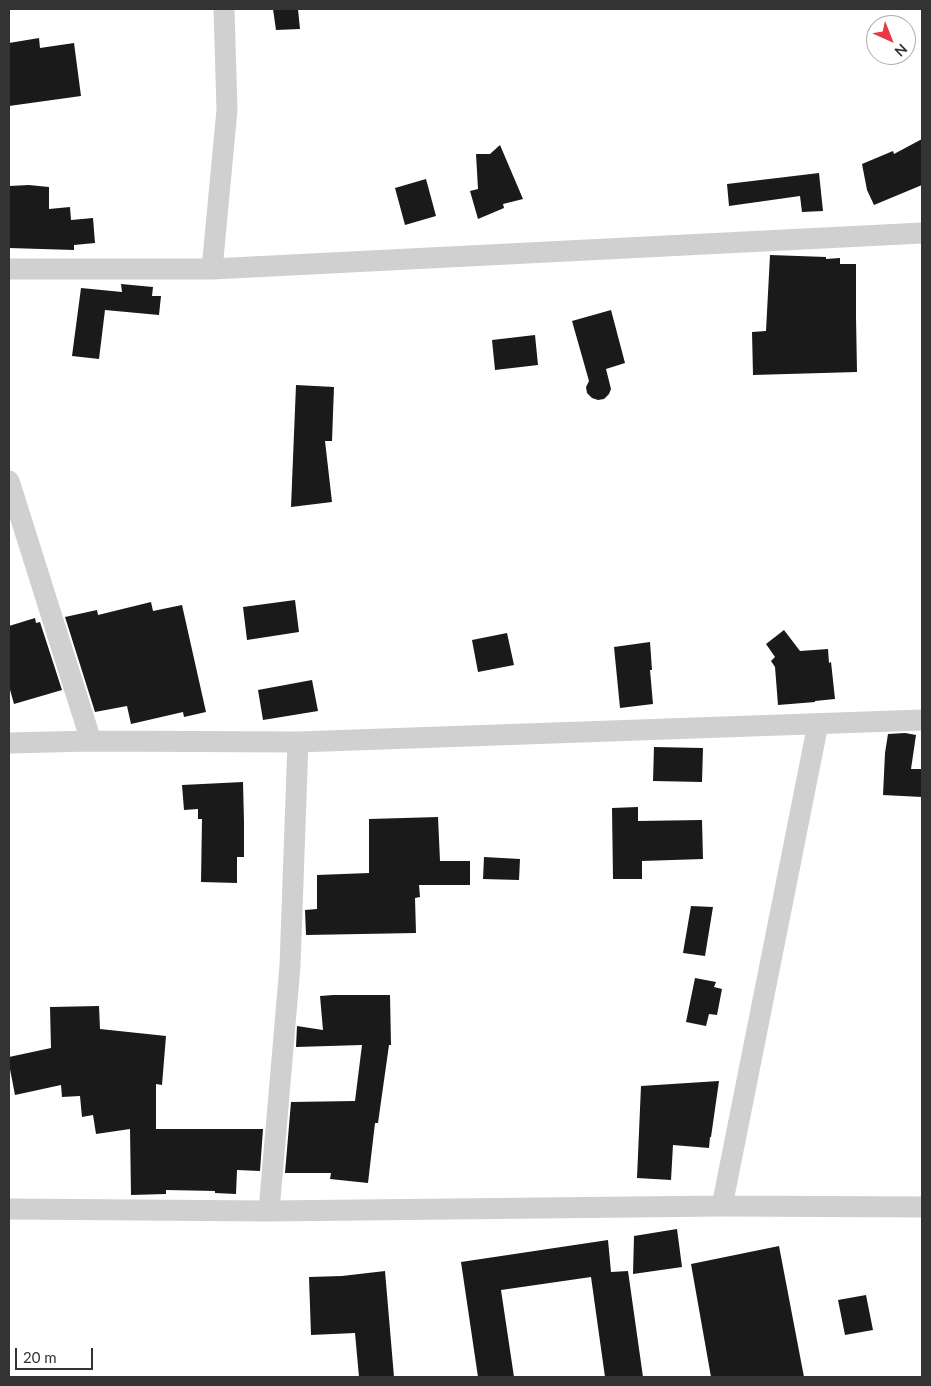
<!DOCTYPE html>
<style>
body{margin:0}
#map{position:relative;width:931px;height:1386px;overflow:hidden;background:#fff;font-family:Lato,sans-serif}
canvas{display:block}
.frame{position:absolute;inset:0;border:10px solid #333;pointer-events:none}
.north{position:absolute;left:866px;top:15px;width:50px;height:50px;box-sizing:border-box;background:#fff;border:1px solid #adadad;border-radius:50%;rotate:136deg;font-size:14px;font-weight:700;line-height:20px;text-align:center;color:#333}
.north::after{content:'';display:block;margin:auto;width:18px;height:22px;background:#e63946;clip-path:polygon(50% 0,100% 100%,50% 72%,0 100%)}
.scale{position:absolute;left:15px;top:1348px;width:78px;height:22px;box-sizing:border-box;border:2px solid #333;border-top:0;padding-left:6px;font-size:15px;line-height:18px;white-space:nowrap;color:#333;-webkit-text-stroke:4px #fff;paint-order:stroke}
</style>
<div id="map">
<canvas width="931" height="1386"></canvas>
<div class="frame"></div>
<div class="north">N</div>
<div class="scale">20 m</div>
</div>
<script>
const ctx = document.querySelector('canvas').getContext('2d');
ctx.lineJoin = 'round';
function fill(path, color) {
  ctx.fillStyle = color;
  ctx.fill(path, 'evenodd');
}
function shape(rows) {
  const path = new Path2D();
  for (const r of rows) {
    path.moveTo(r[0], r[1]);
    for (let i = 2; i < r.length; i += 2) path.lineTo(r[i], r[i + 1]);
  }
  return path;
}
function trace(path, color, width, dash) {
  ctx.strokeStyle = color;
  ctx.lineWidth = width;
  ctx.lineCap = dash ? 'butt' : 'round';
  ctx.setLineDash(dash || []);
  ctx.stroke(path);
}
const building = shape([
 [273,9,298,9,300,29,276,30],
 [39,38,40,48,74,43,81,96,9,106,9,43],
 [922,139,922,185,874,205,867,190,862,164,893,151,894,154],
 [500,145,523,199,503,204,504,208,478,219,470,191,478,189,476,154,490,154],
 [819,173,823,211,802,212,800,196,729,206,727,184],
 [426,179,436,216,405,225,395,188],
 [29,185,49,187,49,209,70,207,71,220,93,218,95,243,74,245,74,250,9,248,9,186],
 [770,255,826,257,826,259,840,258,840,264,856,264,856,317,857,372,753,375,752,332,766,331],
 [121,284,153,287,152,296,161,296,159,315,105,310,99,359,72,356,81,288,122,292],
 [611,310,625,363,606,369,611,389,609,394,604,399,598,400,592,398,587,393,586,387,589,381,572,321],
 [535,335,538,365,495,370,492,340],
 [296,385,334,387,332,441,325,441,332,502,291,507],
 [295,600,299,632,247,640,243,607],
 [151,602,153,611,182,605,206,712,184,717,183,712,131,724,127,706,95,712,65,617,97,610,98,615],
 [35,618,36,623,40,622,62,690,14,704,9,686,9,626],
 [784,630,800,651,828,649,829,663,831,662,835,699,815,701,815,702,778,705,775,667,771,661,775,657,766,644],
 [507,633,514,665,478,672,472,640],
 [650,642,652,670,650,670,653,704,620,708,614,647],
 [312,680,318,711,263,720,258,690],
 [905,733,916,735,911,769,922,769,922,797,883,795,885,753,888,734],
 [654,747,703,748,702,782,653,781],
 [243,782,244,822,244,857,237,857,237,883,201,882,202,819,198,819,198,809,184,810,182,785],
 [638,807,638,821,702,820,703,859,642,861,642,879,613,879,612,808],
 [438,817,440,861,470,861,470,885,419,885,420,897,415,898,416,933,306,935,305,910,317,909,317,875,369,873,369,819],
 [484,857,520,859,519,880,483,879],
 [691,906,713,907,705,956,683,953],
 [695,978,716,982,714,987,722,989,717,1015,709,1014,706,1026,686,1022],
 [333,995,390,995,391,1045,389,1045,378,1123,375,1123,368,1183,330,1179,331,1173,285,1173,291,1102,355,1101,362,1045,296,1047,297,1026,323,1030,320,996],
 [99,1006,100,1029,166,1036,162,1085,156,1084,156,1129,263,1129,260,1171,237,1170,236,1194,215,1193,215,1191,166,1190,166,1194,131,1195,130,1129,96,1134,93,1115,82,1117,80,1096,62,1097,61,1085,15,1095,9,1064,9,1057,51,1048,50,1007],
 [719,1081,711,1137,710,1137,709,1148,673,1145,671,1180,637,1178,641,1086],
 [677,1229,682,1267,633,1274,634,1236],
 [608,1240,611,1272,628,1271,643,1377,605,1377,591,1277,501,1290,514,1377,478,1377,461,1262],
 [779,1246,804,1377,711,1377,691,1264],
 [385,1271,394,1377,359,1377,355,1333,311,1335,309,1277,342,1276],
 [866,1295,873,1330,845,1335,838,1300]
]);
const minor = shape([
 [9,269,212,269,922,233],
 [212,269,227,110,224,9],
 [9,481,91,741],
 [9,743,91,741,298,742,922,720],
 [722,1206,818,724],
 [9,1209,269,1211,722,1206,922,1207],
 [269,1211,290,966,298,742]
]);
fill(building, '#1a1a1a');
trace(minor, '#d0d0d0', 21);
</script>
